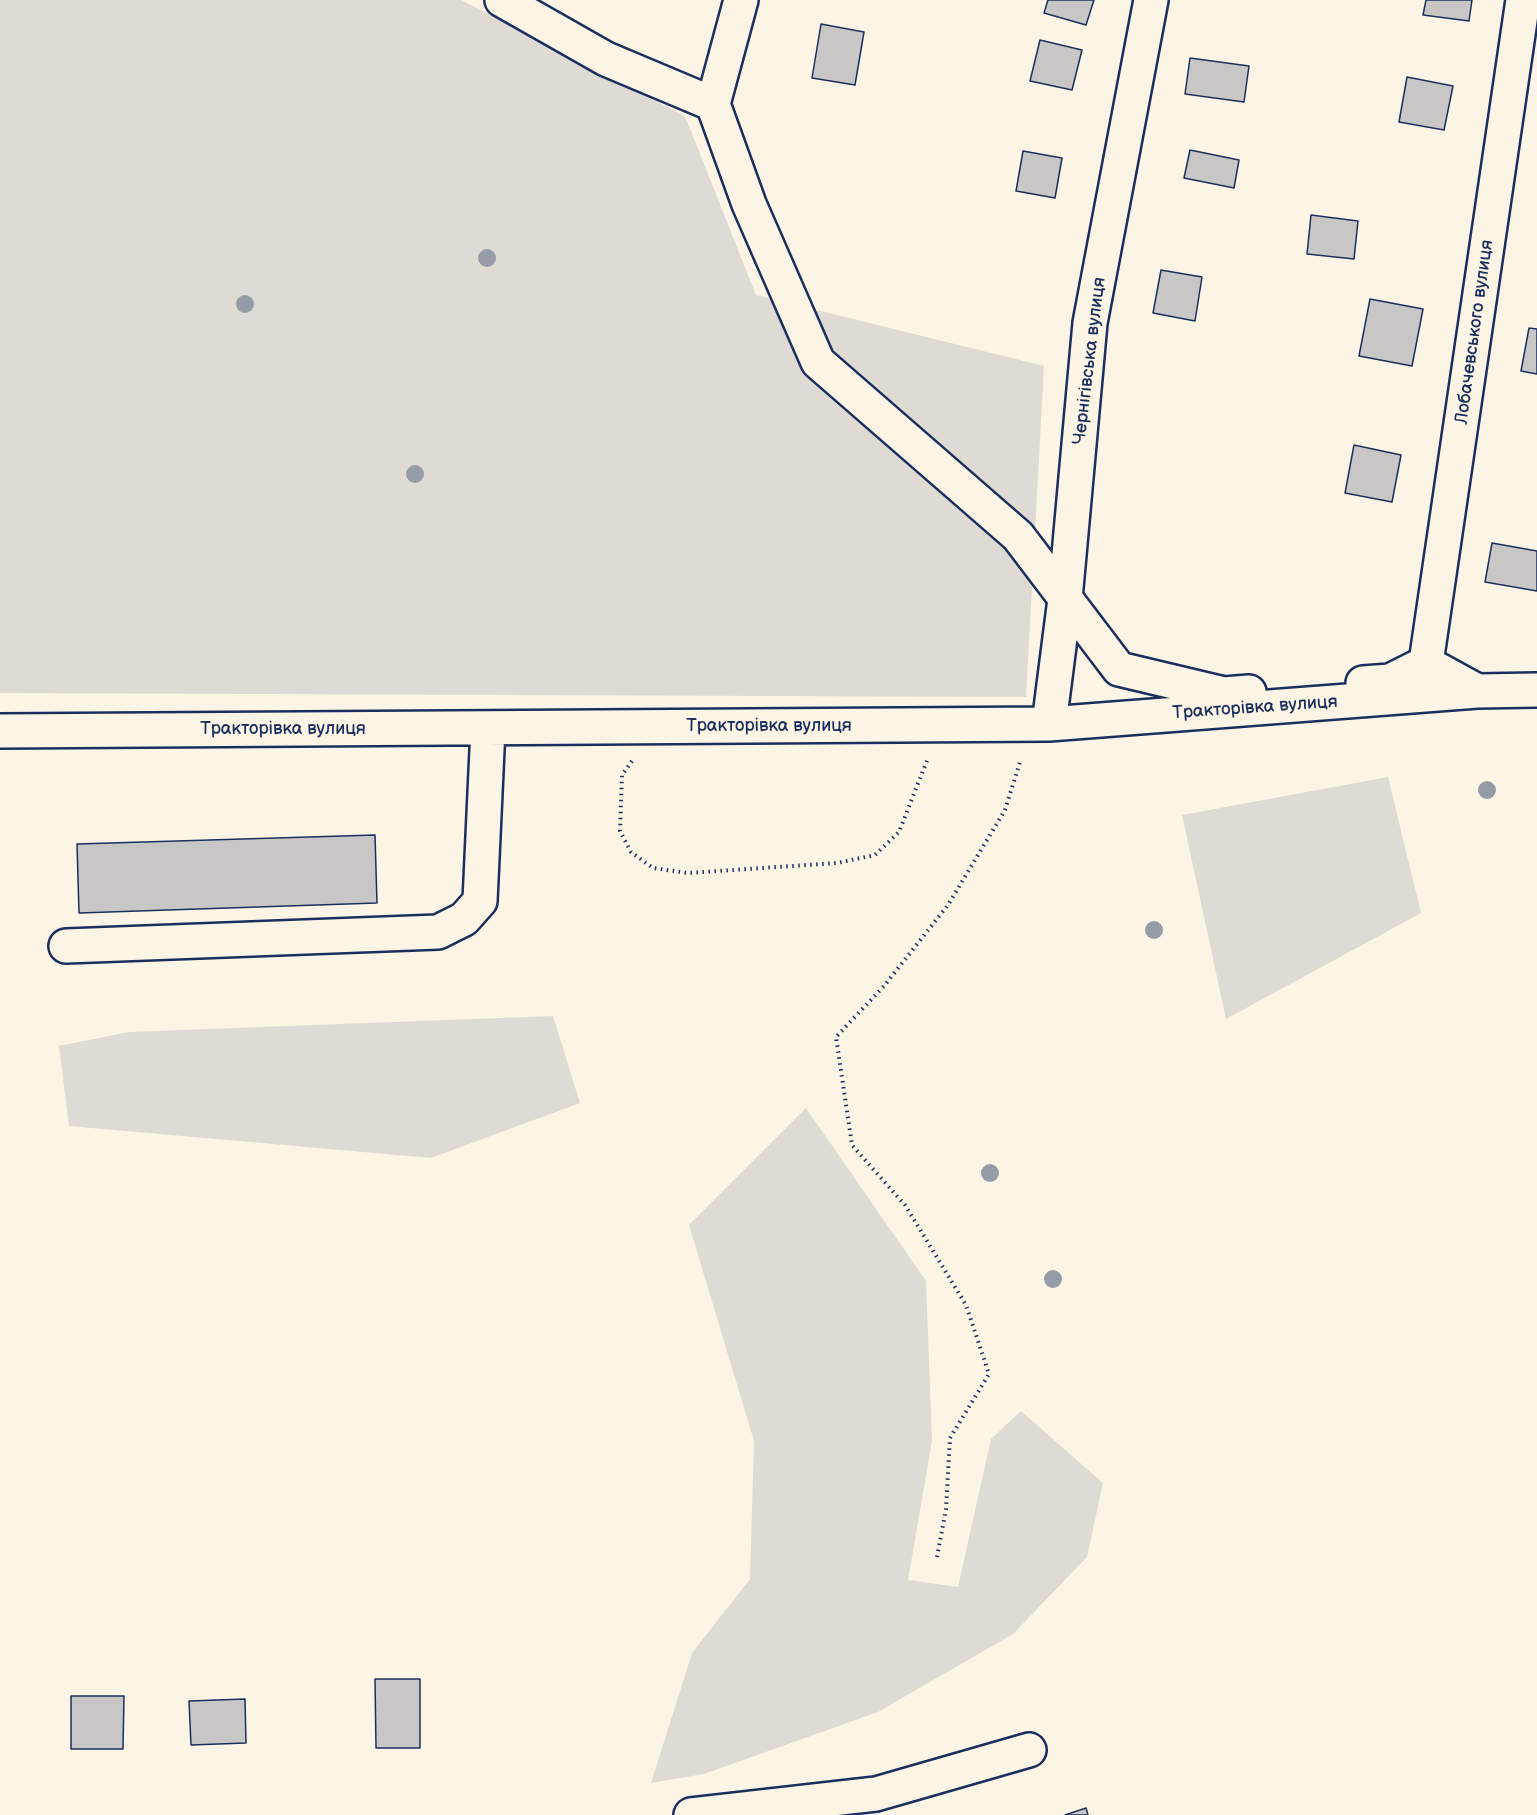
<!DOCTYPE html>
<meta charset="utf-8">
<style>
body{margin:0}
canvas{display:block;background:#fcf5e5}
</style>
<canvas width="1537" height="1815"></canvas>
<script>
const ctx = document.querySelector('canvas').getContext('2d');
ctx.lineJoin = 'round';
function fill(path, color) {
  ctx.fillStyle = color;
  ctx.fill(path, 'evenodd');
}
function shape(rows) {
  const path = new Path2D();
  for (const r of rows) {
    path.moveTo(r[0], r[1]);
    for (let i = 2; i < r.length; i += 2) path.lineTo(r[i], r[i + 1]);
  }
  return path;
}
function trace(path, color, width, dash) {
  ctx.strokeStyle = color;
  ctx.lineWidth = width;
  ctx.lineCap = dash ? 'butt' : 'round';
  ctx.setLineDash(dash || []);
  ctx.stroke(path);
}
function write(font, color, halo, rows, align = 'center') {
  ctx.font = font + ' "Balsamiq Sans",sans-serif';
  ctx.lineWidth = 6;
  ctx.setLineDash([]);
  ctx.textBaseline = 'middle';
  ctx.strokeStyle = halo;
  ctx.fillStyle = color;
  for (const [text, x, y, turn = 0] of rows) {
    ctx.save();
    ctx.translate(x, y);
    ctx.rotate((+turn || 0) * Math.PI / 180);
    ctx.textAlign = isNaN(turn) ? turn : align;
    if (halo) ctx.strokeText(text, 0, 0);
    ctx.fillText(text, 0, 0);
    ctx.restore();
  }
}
const green = shape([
 [0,0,461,0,685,116,756,295,1044,366,1026,697,0,693],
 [1388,777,1421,913,1226,1019,1182,815],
 [553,1016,580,1103,431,1158,69,1126,59,1046,129,1032],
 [806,1108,926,1281,932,1441,908,1580,958,1587,991,1439,1021,1411,1103,1483,1087,1557,1013,1634,878,1712,704,1774,651,1783,692,1653,750,1579,754,1441,689,1225]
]);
const building = shape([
 [1048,0,1094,0,1086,25,1044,13,1048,0],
 [1426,0,1472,0,1469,21,1423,15,1426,0],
 [821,24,864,32,855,85,812,78,821,24],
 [1040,40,1082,50,1072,90,1030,81,1040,40],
 [1190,58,1249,66,1244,102,1185,94,1190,58],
 [1407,77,1453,86,1444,130,1399,122,1407,77],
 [1190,150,1239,160,1234,188,1184,178,1190,150],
 [1023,151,1062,158,1055,198,1016,191,1023,151],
 [1311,215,1358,221,1354,259,1307,254,1311,215],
 [1161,270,1202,277,1195,321,1153,313,1161,270],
 [1370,299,1423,309,1412,366,1359,356,1370,299],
 [1529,328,1537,329,1537,374,1521,371,1529,328],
 [1354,445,1401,455,1392,502,1345,493,1354,445],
 [1492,543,1537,551,1537,591,1485,582,1492,543],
 [375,835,377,903,79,913,77,844,375,835],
 [375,1679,420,1679,420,1748,376,1748,375,1679],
 [71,1696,124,1696,123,1749,71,1749,71,1696],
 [245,1699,246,1743,191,1745,189,1701,245,1699],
 [1086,1808,1088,1815,1065,1815,1086,1808]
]);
const path = shape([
 [632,761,622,775,620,831,631,852,653,868,688,873,837,863,875,855,899,832,928,758],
 [937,1557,946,1509,950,1438,989,1374,966,1305,905,1205,852,1145,836,1037,884,986,948,905,1005,810,1021,759]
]);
const minor = shape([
 [502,0,606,59,713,104,749,204,818,362,1018,536,1119,669,1224,694,1249,692],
 [713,104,741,0],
 [1426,663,1523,0],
 [1363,683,1390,681,1426,663,1477,691],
 [1049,724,1065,599,1090,323,1151,0],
 [0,731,1049,724,1477,691,1537,690],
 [66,946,438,932,464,919,480,901,488,728],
 [691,1815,876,1794,1029,1750]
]);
const trees = [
 [487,258],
 [245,304],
 [415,474],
 [1487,790],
 [1154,930],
 [990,1173],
 [1053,1279]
];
const streetNames = [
 ["Лобачевського вулиця",1475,332,-82],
 ["Чернігівська вулиця",1090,361,-83],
 ["Тракторівка вулиця",1255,708,-4],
 ["Тракторівка вулиця",769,726],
 ["Тракторівка вулиця",283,729]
];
fill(green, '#dfdbd4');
fill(building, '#c8c7c6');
trace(building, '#1b2f5e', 1.5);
trace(minor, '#1b2f5e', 38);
trace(path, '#1b2f5e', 4, [1.5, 4.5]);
trace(minor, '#fcf5e5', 33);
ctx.fillStyle = '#969ba8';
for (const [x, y] of trees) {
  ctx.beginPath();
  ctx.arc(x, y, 9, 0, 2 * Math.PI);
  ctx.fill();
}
write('18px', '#1b2f5e', '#fcf5e5', streetNames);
</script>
